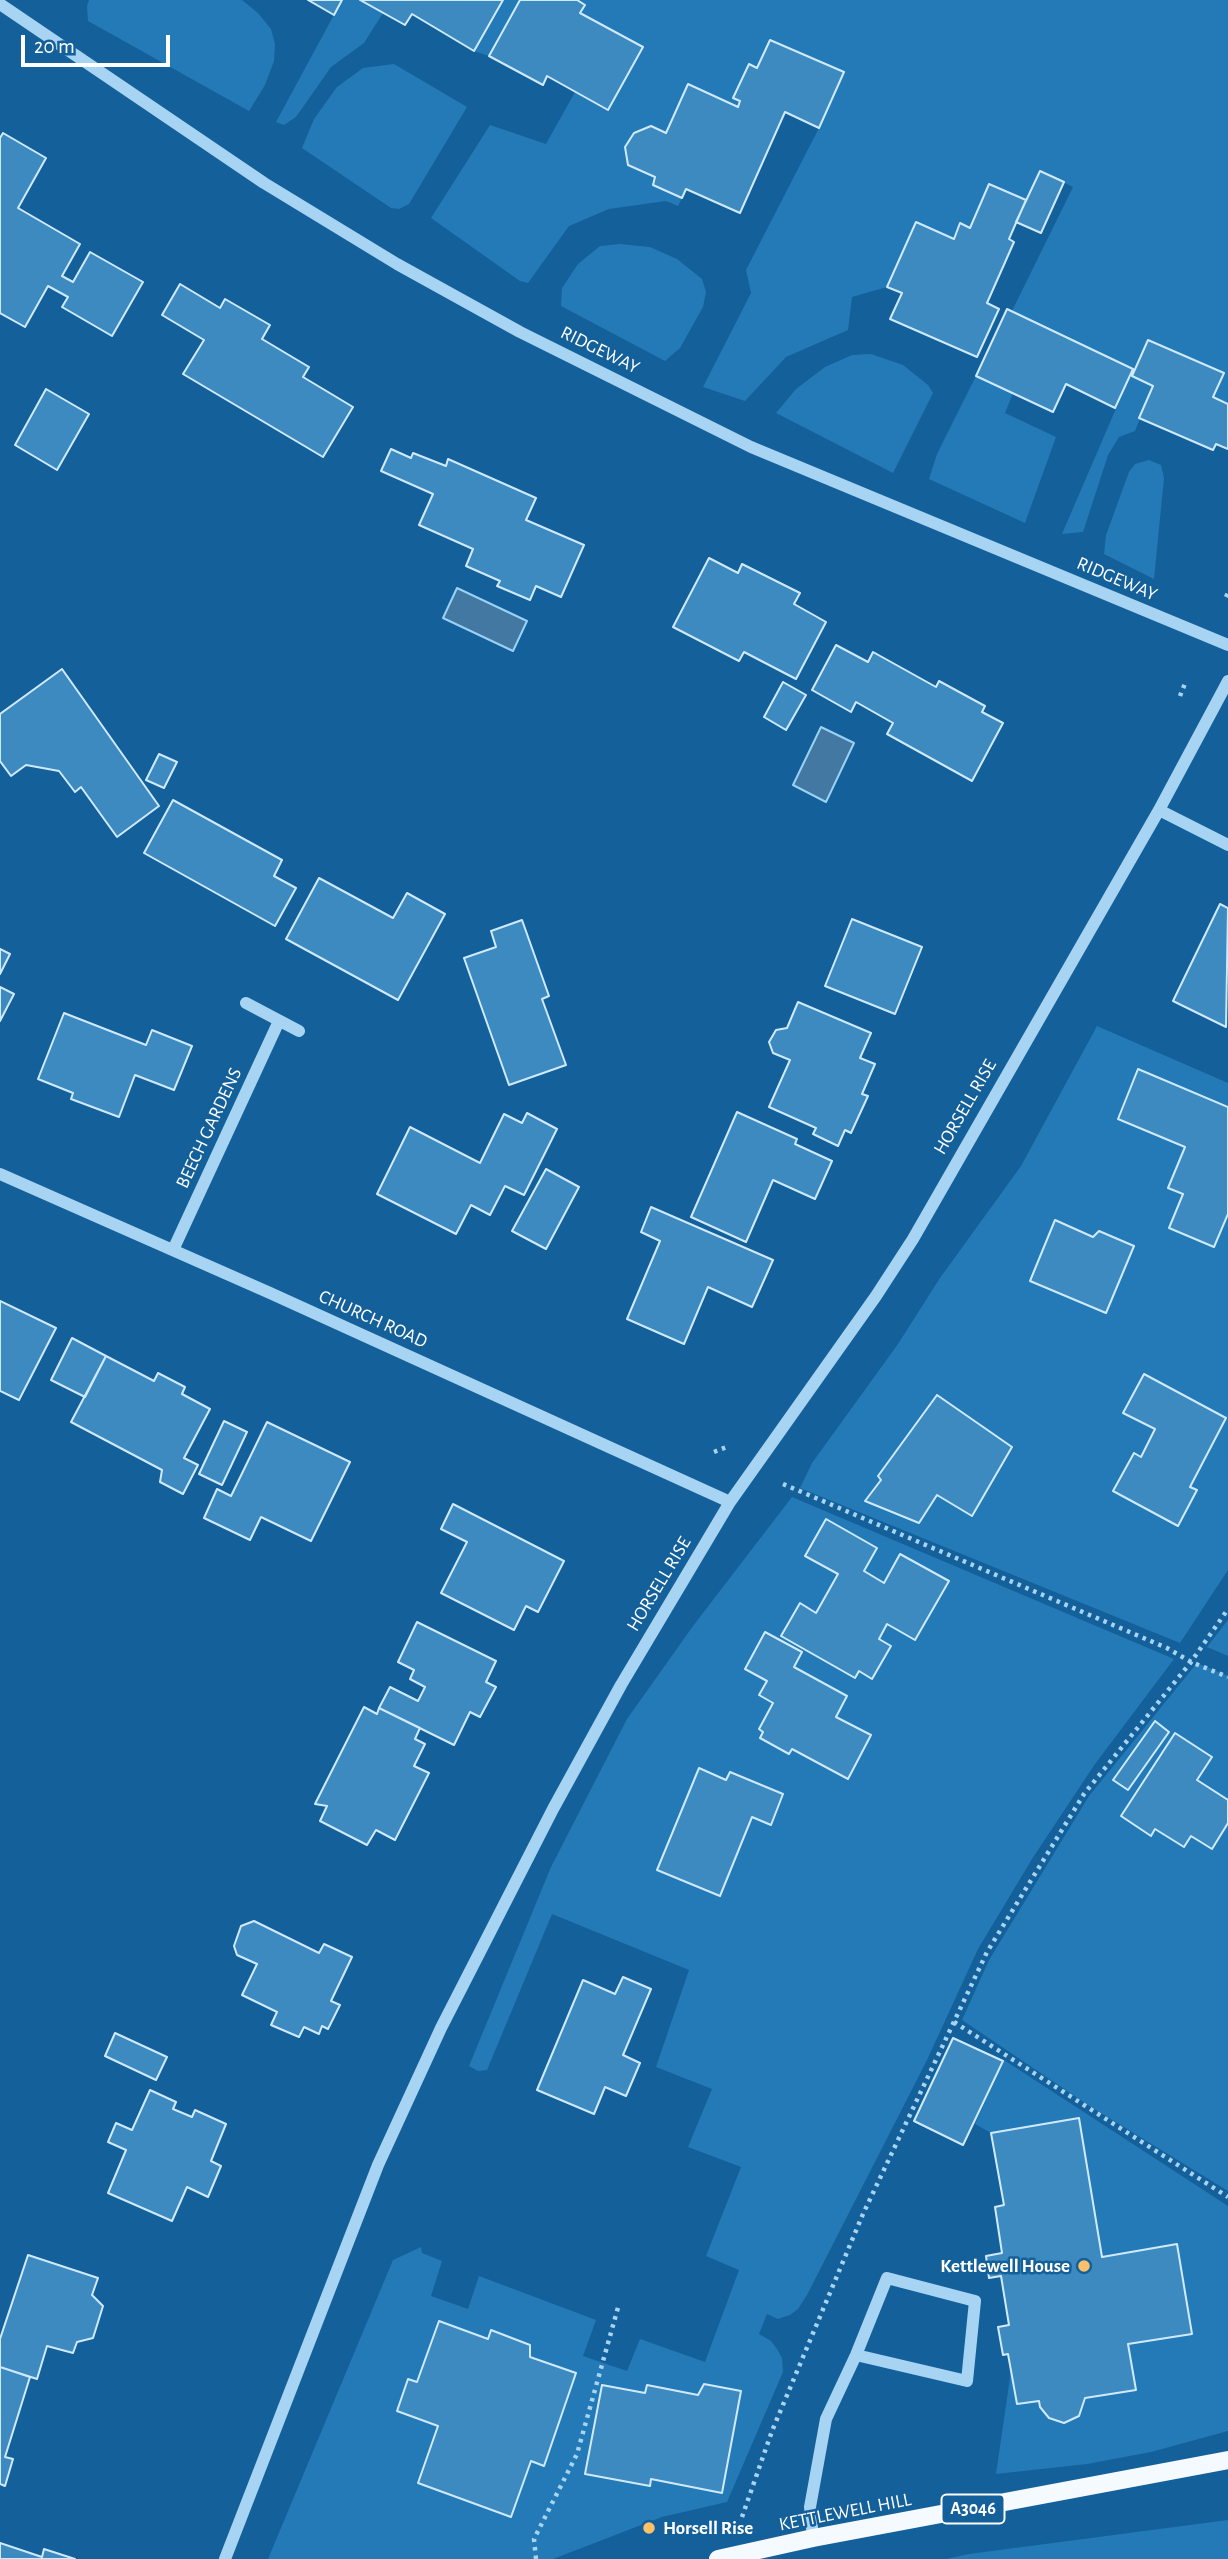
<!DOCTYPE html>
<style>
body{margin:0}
#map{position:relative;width:1228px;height:2559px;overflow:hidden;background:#14609a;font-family:"Alegreya Sans",sans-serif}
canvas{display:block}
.scale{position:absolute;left:21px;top:35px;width:149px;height:32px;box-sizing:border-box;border:4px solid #fff;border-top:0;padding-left:9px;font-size:21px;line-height:24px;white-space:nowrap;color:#fff;-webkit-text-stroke:5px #14609a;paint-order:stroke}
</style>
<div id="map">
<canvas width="1228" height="2559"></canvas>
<div class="scale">20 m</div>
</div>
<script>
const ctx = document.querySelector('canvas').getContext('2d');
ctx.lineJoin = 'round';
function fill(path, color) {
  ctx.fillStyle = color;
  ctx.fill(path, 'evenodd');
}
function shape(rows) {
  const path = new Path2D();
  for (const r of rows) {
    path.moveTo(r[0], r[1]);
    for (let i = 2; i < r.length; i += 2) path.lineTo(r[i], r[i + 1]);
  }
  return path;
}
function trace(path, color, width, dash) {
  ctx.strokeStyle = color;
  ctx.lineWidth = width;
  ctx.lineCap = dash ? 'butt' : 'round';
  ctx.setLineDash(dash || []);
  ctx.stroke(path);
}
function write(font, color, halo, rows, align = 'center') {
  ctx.font = font + ' "Alegreya Sans",sans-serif';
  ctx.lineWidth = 5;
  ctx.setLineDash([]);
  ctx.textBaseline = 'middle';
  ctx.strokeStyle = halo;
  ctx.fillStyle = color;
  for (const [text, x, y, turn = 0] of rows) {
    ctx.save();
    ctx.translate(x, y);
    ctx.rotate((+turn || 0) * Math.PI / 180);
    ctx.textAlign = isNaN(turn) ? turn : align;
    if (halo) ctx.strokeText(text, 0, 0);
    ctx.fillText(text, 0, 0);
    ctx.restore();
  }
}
const green = shape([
 [89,0,242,0,258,13,271,29,275,44,274,61,265,85,249,111,88,21,87,6],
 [342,0,360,0,383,13,364,43,331,67,296,117,284,125,276,122],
 [503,0,520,0,489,56,474,51],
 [577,0,1228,0,1228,404,1213,397,1223,373,1148,340,1132,376,1153,386,1135,431,1119,437,1108,455,1083,532,1062,534,1133,369,1012,311,1073,187,1040,171,1026,200,989,184,970,228,960,224,954,239,887,287,852,297,848,330,786,357,745,401,703,387,751,293,746,270,819,128,843,72,770,40,757,68,749,64,733,98,740,101,738,107,688,85,666,133,651,126,634,133,625,147,628,165,655,177,653,185,682,198,678,206,666,201,609,209,569,226,528,283,520,281,431,218,490,125,546,144,575,92,608,110,643,47,580,13,585,5],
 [394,64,467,107,409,204,399,209,391,208,302,148,314,119,337,87,363,68],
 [620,244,650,247,677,259,702,279,706,292,703,307,680,348,665,361,561,306,562,288,578,264,600,246],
 [871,354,903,365,928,385,933,393,893,473,776,413,796,389,825,367,852,355],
 [976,376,1013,393,1005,413,1056,437,1025,523,929,479,937,454],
 [1149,460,1161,465,1164,478,1154,579,1104,554,1106,535,1129,472,1135,464],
 [1097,1026,1228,1083,1228,1570,1180,1643,800,1488,812,1463,898,1344,940,1278,1021,1166],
 [792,1497,1174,1659,1095,1764,1032,1859,978,1949,927,2060,807,2295,798,2309,790,2315,778,2319,767,2314,759,2334,771,2341,777,2349,782,2358,783,2372,727,2502,662,2517,553,2559,268,2559,393,2260,421,2247,422,2253,442,2261,431,2296,468,2309,479,2276,596,2320,583,2356,627,2371,640,2339,705,2362,739,2270,706,2256,741,2167,688,2147,712,2089,656,2067,689,1970,552,1914,487,2070,478,2071,469,2066,551,1867,627,1719,693,1626],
 [1228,1620,1228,1656,1207,1647],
 [1197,1663,1228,1676,1228,2191,1088,2105,962,2020,989,1960,1089,1796],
 [1004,2060,1228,2206,1228,2431,1151,2452,1087,2464,996,2474,1011,2371,1017,2404,1039,2401,1040,2407,1048,2418,1064,2423,1079,2415,1085,2398,1136,2390,1128,2344,1192,2333,1177,2244,1102,2257,1079,2119,991,2133,975,2124],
 [1228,2520,1228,2559,946,2559,969,2554]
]);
const water = shape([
 [457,588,527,621,513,651,443,618,457,588],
 [821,727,854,743,826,802,793,785,821,727]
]);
const building = shape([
 [308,0,342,0,334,15,308,0],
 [360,0,503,0,474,51,412,14,405,25,360,0],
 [520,0,577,0,585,5,580,13,643,47,608,110,547,76,543,85,489,56,520,0],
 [770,40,844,72,819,128,785,112,740,213,686,189,682,198,653,185,655,177,628,165,625,147,634,133,651,126,666,133,688,84,738,107,740,101,733,98,749,64,757,68,770,40],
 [3,133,46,158,18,208,80,244,62,276,73,282,90,252,143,282,112,336,62,307,68,297,48,286,25,327,0,313,0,138,3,133],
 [1040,171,1064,182,1041,233,1016,222,1040,171],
 [989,184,1026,200,1009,239,1014,242,987,303,999,309,977,357,890,319,902,293,887,287,916,222,954,239,960,223,970,228,989,184],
 [180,284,220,308,225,299,270,325,262,339,309,367,303,377,353,407,323,457,183,374,204,340,162,315,180,284],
 [1007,309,1133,369,1115,408,1066,384,1053,412,976,376,1007,309],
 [1148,340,1224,373,1213,397,1228,404,1228,449,1216,444,1213,450,1139,418,1153,386,1132,376,1148,340],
 [46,389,89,414,57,470,15,445,46,389],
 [391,449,411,458,413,453,446,466,448,459,536,498,526,520,584,545,561,597,536,586,530,600,497,586,500,581,466,566,473,549,419,525,433,494,381,471,391,449],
 [709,558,738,573,742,564,800,593,794,604,826,622,796,679,744,652,739,661,673,627,709,558],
 [836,645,868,662,873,652,936,687,939,681,985,706,982,712,1003,723,972,781,887,734,893,723,856,702,851,712,812,690,836,645],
 [62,669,159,806,117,837,81,787,75,792,59,771,26,765,11,776,0,761,0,714,62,669],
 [783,682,806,695,786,730,764,717,783,682],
 [159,754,177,762,164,788,146,780,159,754],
 [173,800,282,860,274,876,296,888,275,926,144,853,173,800],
 [319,878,393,918,407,893,445,914,398,1000,286,939,319,878],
 [1220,904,1228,908,1226,1027,1173,1001,1220,904],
 [852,919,922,947,895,1014,825,986,852,919],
 [522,920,549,996,542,999,566,1065,509,1085,464,958,496,947,491,931,522,920],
 [0,949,10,954,0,974,0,949],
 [0,987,14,994,0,1021,0,987],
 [798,1002,871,1033,860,1058,875,1064,862,1094,868,1096,851,1133,845,1130,838,1146,813,1134,816,1128,769,1107,790,1060,773,1053,769,1042,776,1030,787,1028,798,1002],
 [64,1013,146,1045,152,1030,192,1046,174,1090,135,1075,119,1117,71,1099,73,1093,38,1079,64,1013],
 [1138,1069,1228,1107,1228,1214,1214,1247,1169,1228,1183,1194,1168,1188,1185,1147,1118,1119,1138,1069],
 [737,1112,797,1139,795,1144,832,1161,815,1199,773,1180,746,1242,691,1217,737,1112],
 [527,1113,557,1129,524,1195,505,1186,490,1215,471,1205,456,1234,377,1194,410,1127,480,1163,504,1114,522,1123,527,1113],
 [546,1169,579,1187,546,1249,512,1231,546,1169],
 [651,1207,773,1260,752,1307,708,1287,684,1344,627,1319,660,1241,641,1232,651,1207],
 [1055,1220,1093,1237,1099,1231,1134,1246,1106,1313,1030,1281,1055,1220],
 [0,1301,56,1328,19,1400,0,1391,0,1301],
 [72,1338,106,1356,85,1397,51,1380,72,1338],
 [106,1356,154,1381,158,1373,185,1387,182,1394,210,1409,184,1458,198,1465,183,1494,160,1482,162,1470,71,1422,106,1356],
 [1144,1374,1226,1418,1190,1487,1197,1490,1178,1526,1113,1491,1134,1453,1141,1457,1155,1429,1123,1413,1144,1374],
 [937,1395,1012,1447,972,1516,937,1495,919,1523,865,1501,881,1480,878,1476,937,1395],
 [224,1421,247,1432,222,1485,199,1474,224,1421],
 [267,1422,350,1462,311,1541,261,1517,250,1540,204,1518,217,1489,231,1496,267,1422],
 [453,1504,564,1561,538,1612,526,1606,514,1630,441,1593,467,1542,441,1529,453,1504],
 [826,1519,877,1548,864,1571,884,1583,900,1554,949,1581,915,1640,887,1624,879,1639,891,1646,872,1679,859,1671,855,1678,781,1636,800,1603,816,1613,838,1574,805,1556,826,1519],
 [417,1622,496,1661,486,1682,496,1687,480,1717,470,1712,454,1745,379,1708,390,1687,418,1701,425,1687,410,1679,414,1670,398,1662,417,1622],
 [765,1632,802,1652,794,1667,847,1696,836,1717,871,1735,848,1779,792,1749,789,1754,760,1738,763,1732,759,1729,773,1703,759,1695,767,1681,745,1669,765,1632],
 [364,1707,377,1714,379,1708,420,1728,415,1739,425,1744,414,1766,429,1773,395,1840,376,1830,367,1845,320,1821,327,1806,315,1804,364,1707],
 [1155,1721,1169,1732,1128,1790,1113,1780,1155,1721],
 [1175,1733,1212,1757,1197,1780,1228,1800,1228,1823,1212,1849,1191,1836,1184,1847,1155,1829,1151,1836,1121,1816,1175,1733],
 [699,1768,726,1780,730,1772,783,1794,771,1825,752,1817,720,1896,657,1870,699,1768],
 [254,1921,319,1953,324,1944,352,1957,331,2001,340,2005,328,2029,322,2026,319,2034,304,2027,299,2037,271,2025,277,2012,242,1995,257,1964,237,1955,234,1946,241,1926,254,1921],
 [623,1977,651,1989,623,2055,640,2063,626,2096,605,2087,594,2114,537,2090,583,1980,615,1994,623,1977],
 [115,2033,167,2057,156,2080,105,2056,115,2033],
 [953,2038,1003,2061,963,2145,914,2121,953,2038],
 [150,2090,176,2102,173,2109,192,2117,195,2110,226,2124,211,2161,221,2166,208,2197,187,2187,172,2221,108,2193,126,2150,108,2142,116,2123,132,2130,150,2090],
 [1079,2118,1102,2257,1177,2244,1192,2334,1128,2344,1136,2390,1085,2398,1079,2416,1064,2423,1049,2418,1040,2407,1039,2401,1017,2404,1008,2354,1003,2355,998,2327,1009,2325,1001,2276,989,2278,986,2256,1002,2253,995,2207,1004,2205,991,2133,1079,2118],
 [28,2255,98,2278,92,2295,103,2306,93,2338,77,2342,73,2353,47,2346,37,2379,0,2367,0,2339,28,2255],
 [439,2321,488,2339,491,2330,530,2345,530,2357,576,2373,544,2466,531,2461,511,2517,418,2483,438,2426,397,2411,408,2379,417,2382,439,2321],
 [0,2367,30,2377,5,2457,13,2459,5,2486,0,2484,0,2367],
 [704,2384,741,2391,722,2493,651,2479,650,2486,585,2474,602,2385,645,2393,647,2385,698,2395,704,2384],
 [0,2543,42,2557,44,2549,75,2559,0,2559,0,2543]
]);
const path = shape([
 [1226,597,1228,593],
 [1180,696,1186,681],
 [714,1452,729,1446],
 [783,1484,1167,1648,1191,1662,1228,1677],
 [954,2022,1228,2197],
 [742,2517,772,2431,863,2214,987,1952,1084,1794,1191,1662,1228,1609],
 [536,2559,534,2539,577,2454,619,2304]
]);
const minor = shape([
 [0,4,264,183,397,264,520,332,751,447,1228,645],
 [1159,810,1228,845],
 [246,1003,299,1031],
 [0,1174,270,1293,730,1502],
 [173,1250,279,1021],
 [813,2538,810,2507,826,2419,856,2355,887,2278,975,2301,967,2381,856,2355],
 [225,2559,378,2165,441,2028,553,1809,621,1685,730,1502,876,1296,913,1239,1159,810,1228,681]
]);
const major = shape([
 [718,2559,813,2538,1228,2460]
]);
const markers = [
 [1084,2266,7,"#ffc06a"],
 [649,2528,7,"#ffc06a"]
];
const shields = [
 [973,2509,63]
];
const shieldNames = [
 ["A3046",973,2509]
];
const streetNames = [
 ["RIDGEWAY",600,350,26],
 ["RIDGEWAY",1117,579,23],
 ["HORSELL RISE",965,1107,-60],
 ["BEECH GARDENS",209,1128,-65],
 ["CHURCH ROAD",373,1319,24],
 ["HORSELL RISE",659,1584,-59],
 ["KETTLEWELL HILL",845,2512,-11]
];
const poiNames = [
 ["Kettlewell House",1070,2266],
 ["Horsell Rise",663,2528,"left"]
];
fill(green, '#237ab7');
fill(water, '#4278a1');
trace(water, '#9ad1f6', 2);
fill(building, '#3d8ac1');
trace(building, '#d0eafd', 2);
trace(path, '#a8d4f3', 4.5, [3.5, 5]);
trace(minor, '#a8d4f3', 12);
trace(major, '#f4faff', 18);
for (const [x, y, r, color] of markers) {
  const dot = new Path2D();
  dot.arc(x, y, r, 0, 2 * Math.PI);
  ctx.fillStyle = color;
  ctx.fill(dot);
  trace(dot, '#14609a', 2.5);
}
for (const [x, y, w] of shields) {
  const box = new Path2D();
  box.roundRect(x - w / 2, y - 14.5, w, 29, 5);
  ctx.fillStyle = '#14609a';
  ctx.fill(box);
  trace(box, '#fff', 2);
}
write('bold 18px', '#fff', null, shieldNames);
write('19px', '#fff', '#14609a', streetNames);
write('bold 19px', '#fff', '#14609a', poiNames, 'right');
</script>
